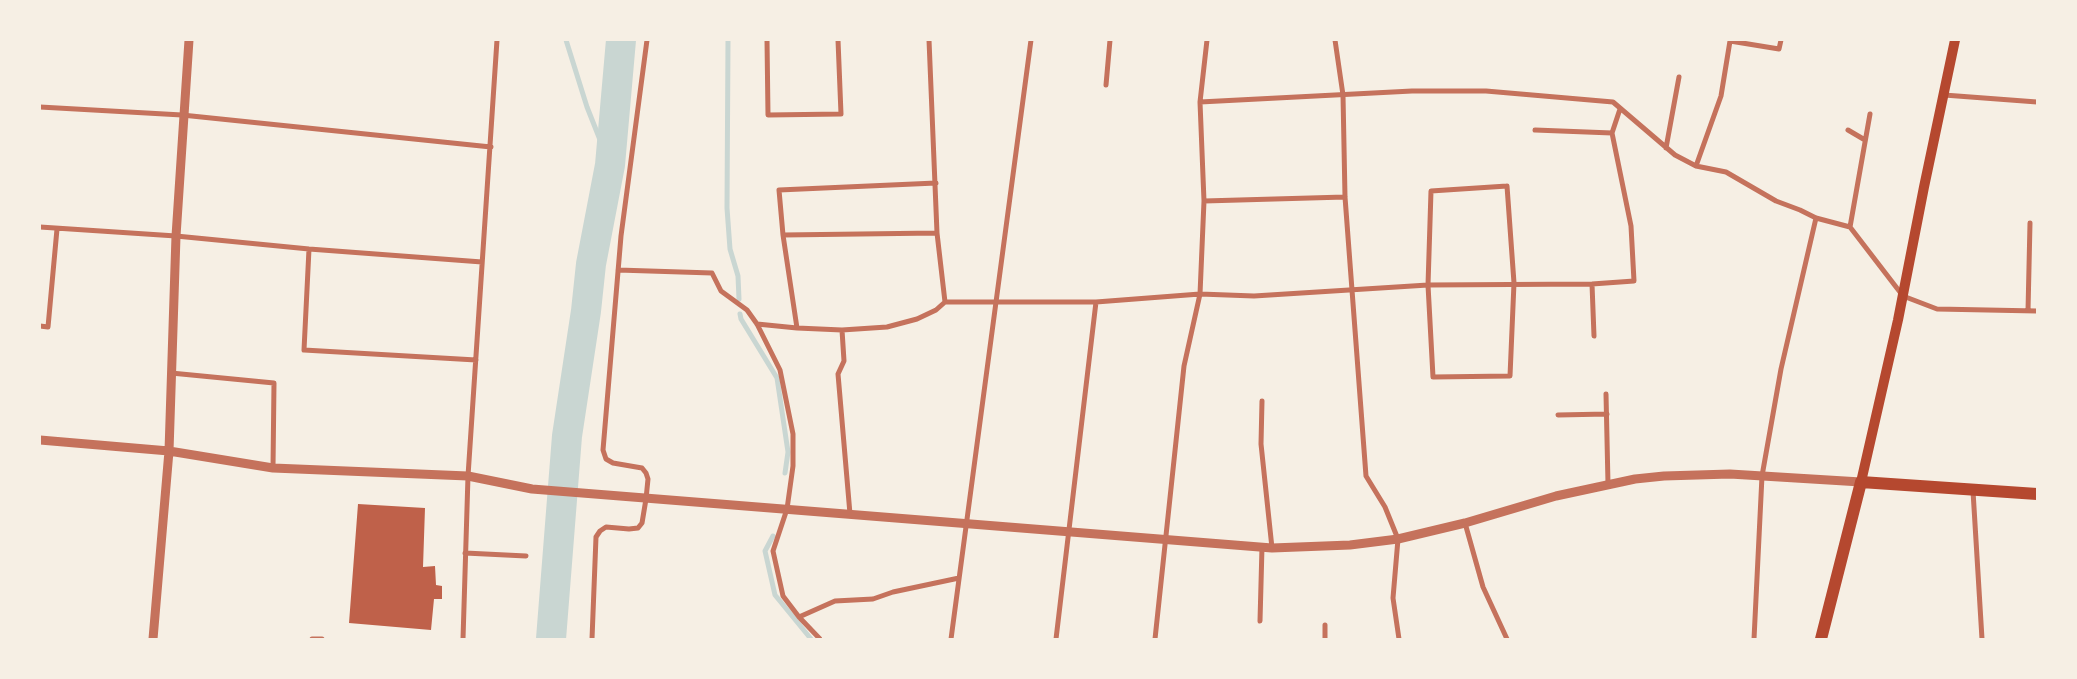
<!DOCTYPE html>
<style>
body{margin:0}
#map{position:relative;width:2077px;height:679px;overflow:hidden;background:#f6efe4;font-family:"Noto Sans",sans-serif}
canvas{display:block}
.frame{position:absolute;inset:0;border:41px solid #f6efe4;pointer-events:none}
</style>
<div id="map">
<canvas width="2077" height="679"></canvas>
<div class="frame"></div>
</div>
<script>
const ctx = document.querySelector('canvas').getContext('2d');
ctx.lineJoin = 'round';
function shape(rows) {
  const path = new Path2D();
  for (const r of rows) {
    path.moveTo(r[0], r[1]);
    for (let i = 2; i < r.length; i += 2) path.lineTo(r[i], r[i + 1]);
  }
  return path;
}
function trace(path, color, width, dash) {
  ctx.strokeStyle = color;
  ctx.lineWidth = width;
  ctx.lineCap = dash ? 'butt' : 'round';
  ctx.setLineDash(dash || []);
  ctx.stroke(path);
}
function fill(path, color) {
  ctx.fillStyle = color;
  ctx.fill(path, 'evenodd');
}
const stream = shape([
 [566,40,587,107,610,165],
 [728,40,727,208,730,249,738,276,739,299],
 [740,314,741,319,777,378,788,452,785,473],
 [773,536,765,551,775,595,811,639]
]);
const river = shape([
 [551,639,567,436,586,311,591,264,610,165,621,40]
]);
const building = shape([
 [358,504,425,508,423,567,435,566,436,585,442,586,442,599,434,599,431,630,349,623]
]);
const minor = shape([
 [767,40,768,115,841,114,838,40],
 [929,40,937,233,945,302,1096,302,1200,294,1254,296,1428,285,1592,284,1634,281,1631,226,1612,133,1620,109],
 [1335,40,1343,95,1345,197,1366,476,1385,507,1398,539,1393,598,1399,639],
 [1106,85,1110,40],
 [1944,95,2037,102],
 [1200,102,1412,91,1486,91,1613,102,1675,155,1696,166,1726,172,1776,201,1800,210,1816,218,1850,227,1903,296,1937,309,2037,311],
 [40,107,182,115,491,147],
 [1535,130,1612,133],
 [1848,130,1865,140],
 [1666,148,1679,77],
 [1696,166,1721,96,1730,41,1779,49,1781,40],
 [936,183,779,190,783,235,937,233],
 [1507,186,1514,283,1510,376,1433,377,1428,285,1431,191,1507,186],
 [1204,201,1345,197],
 [40,227,176,236,309,249,482,262],
 [1850,227,1870,114],
 [783,235,797,328,842,330,887,327,917,319,936,310,945,302],
 [309,249,304,350,476,360],
 [618,270,712,273,721,291,747,310,757,324,780,370,793,434,793,466,787,509,773,551,783,596,799,617,820,639],
 [1592,284,1594,336],
 [2028,311,2030,223],
 [757,324,797,328],
 [40,326,48,327,57,229],
 [842,330,844,361,838,374,850,514],
 [171,373,274,383,273,468],
 [1606,394,1608,484],
 [1262,401,1261,444,1272,548],
 [1558,415,1607,414],
 [1973,491,1982,639],
 [1465,523,1483,587,1507,639],
 [465,553,526,556],
 [799,617,835,601,873,599,893,592,959,578],
 [1260,621,1262,547],
 [1325,625,1325,639],
 [312,639,322,639],
 [463,639,468,476,497,40],
 [592,639,596,537,600,531,606,527,629,529,638,528,642,523,646,499,648,479,646,473,642,468,613,463,606,459,603,450,621,236,647,40],
 [951,639,1031,40],
 [1056,639,1096,302],
 [1155,639,1184,366,1200,294,1204,201,1200,102,1207,40],
 [1754,639,1762,476,1781,369,1816,218]
]);
const tertiary = shape([
 [40,440,169,451,273,468,468,476,532,489,1272,548,1350,545,1398,539,1465,523,1556,496,1635,479,1664,476,1730,474,1861,482],
 [153,639,169,451,176,236,189,40]
]);
const secondary = shape([
 [1861,482,1898,320,1924,187,1955,40]
]);
const primary = shape([
 [1821,639,1861,482,2037,494]
]);
trace(stream, '#c9d6d2', 5);
trace(river, '#c9d6d2', 30);
fill(building, '#bf614a');
trace(minor, '#c5725c', 5);
trace(tertiary, '#c5725c', 9);
trace(secondary, '#b5482f', 10);
trace(primary, '#b5482f', 12);
</script>
